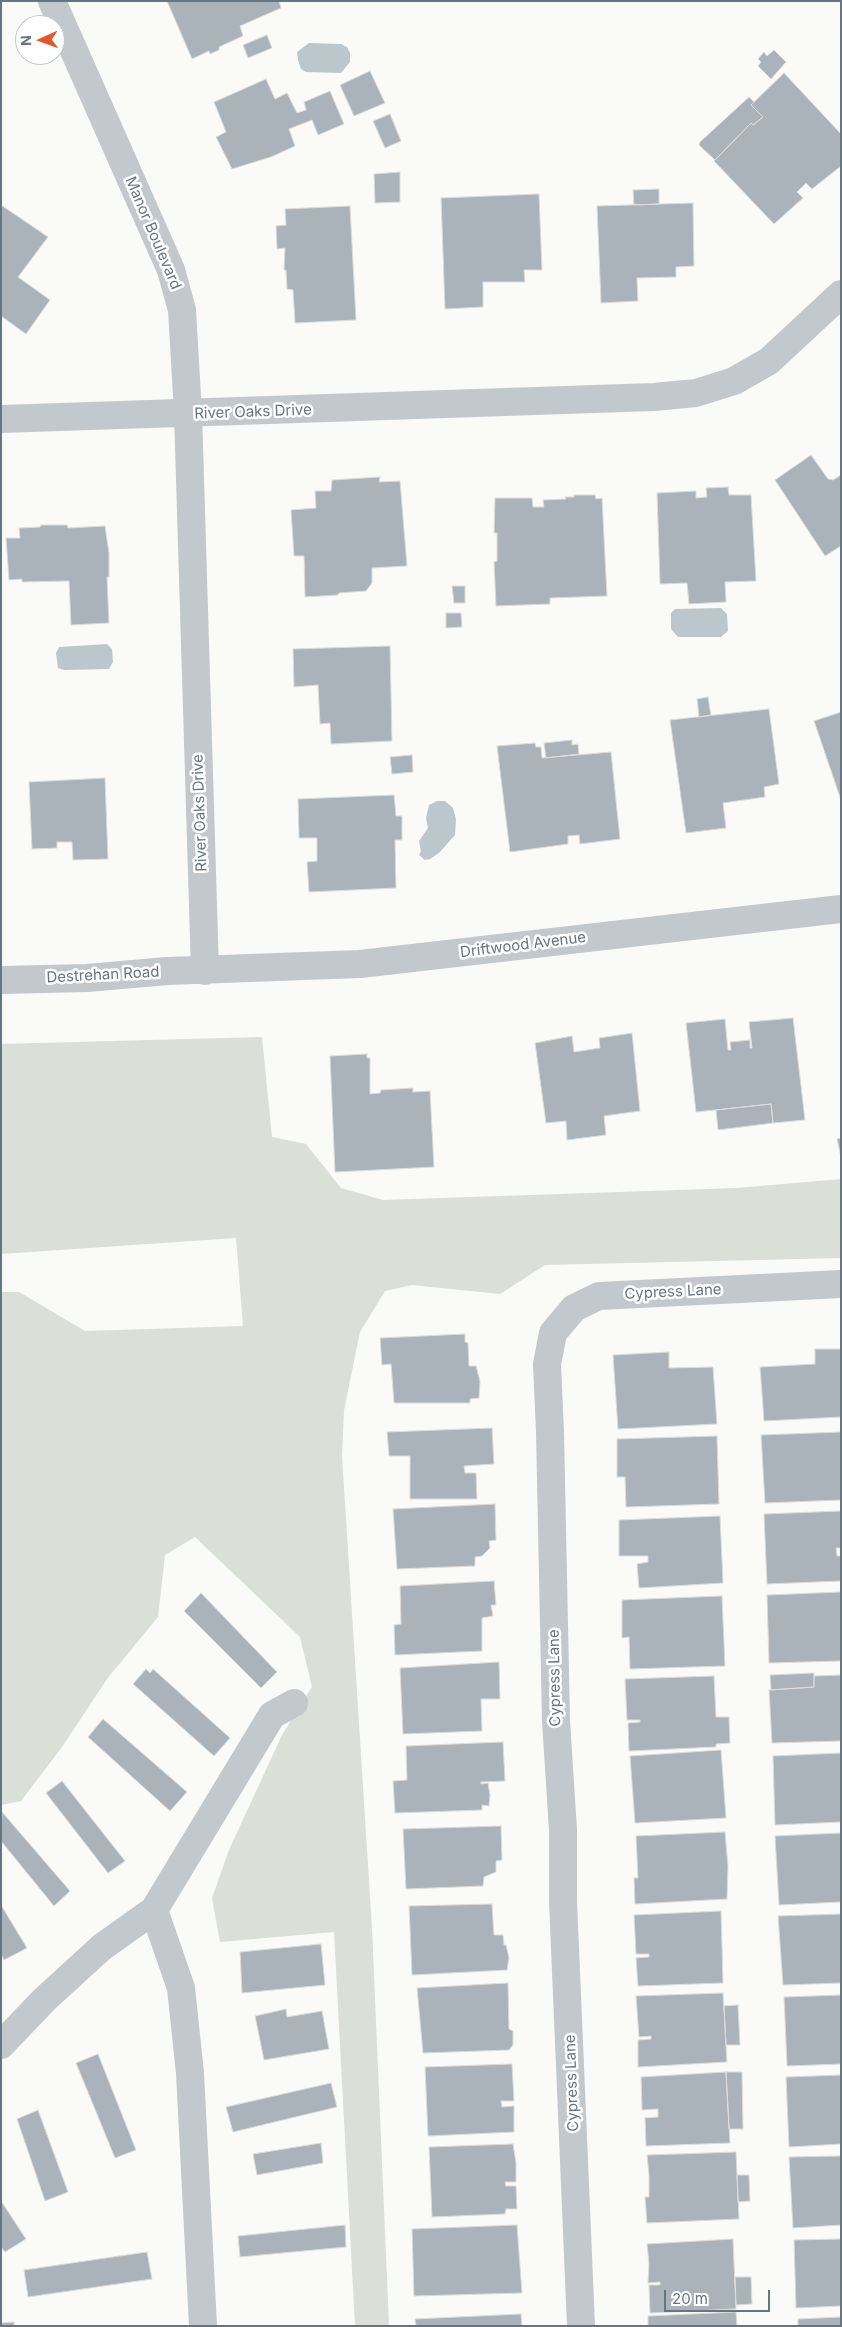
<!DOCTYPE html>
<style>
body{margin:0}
#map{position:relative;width:842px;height:2327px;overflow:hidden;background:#fafaf8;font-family:Inter,sans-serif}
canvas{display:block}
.frame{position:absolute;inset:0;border:2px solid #657683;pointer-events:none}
.north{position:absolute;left:15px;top:15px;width:50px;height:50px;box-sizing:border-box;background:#fff;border:1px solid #c1c8cd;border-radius:50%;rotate:268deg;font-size:14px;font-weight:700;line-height:20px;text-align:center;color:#657683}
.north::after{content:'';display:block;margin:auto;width:18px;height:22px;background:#e4572e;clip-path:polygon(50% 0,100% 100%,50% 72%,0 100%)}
.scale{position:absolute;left:664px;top:2290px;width:106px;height:22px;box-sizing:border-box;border:2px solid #657683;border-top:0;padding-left:6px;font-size:15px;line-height:18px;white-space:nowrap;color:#657683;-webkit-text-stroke:4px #fff;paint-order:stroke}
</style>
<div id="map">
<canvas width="842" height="2327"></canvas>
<div class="frame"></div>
<div class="north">N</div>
<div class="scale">20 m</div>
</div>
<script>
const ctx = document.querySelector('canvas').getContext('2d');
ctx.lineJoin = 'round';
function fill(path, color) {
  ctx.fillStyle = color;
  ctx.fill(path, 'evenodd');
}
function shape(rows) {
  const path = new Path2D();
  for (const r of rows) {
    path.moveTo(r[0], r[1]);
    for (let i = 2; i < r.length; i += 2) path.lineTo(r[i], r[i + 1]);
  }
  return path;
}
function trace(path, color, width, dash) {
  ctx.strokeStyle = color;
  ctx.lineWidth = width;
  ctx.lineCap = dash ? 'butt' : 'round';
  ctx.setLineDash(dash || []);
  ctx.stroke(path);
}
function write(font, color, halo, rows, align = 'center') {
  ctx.font = font + ' Inter,sans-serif';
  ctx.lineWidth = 5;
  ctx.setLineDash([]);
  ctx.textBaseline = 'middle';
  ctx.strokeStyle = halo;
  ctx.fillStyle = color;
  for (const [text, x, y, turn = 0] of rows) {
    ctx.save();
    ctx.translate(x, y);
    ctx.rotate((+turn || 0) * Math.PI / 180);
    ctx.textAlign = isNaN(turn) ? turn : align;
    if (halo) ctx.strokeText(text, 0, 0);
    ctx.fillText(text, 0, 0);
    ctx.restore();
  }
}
const green = shape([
 [262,1037,272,1137,306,1144,341,1188,383,1200,737,1188,841,1179,841,1258,545,1265,500,1294,412,1285,385,1291,360,1332,344,1410,342,1456,372,1928,389,2326,355,2326,334,1932,220,1942,212,1898,229,1850,282,1735,312,1687,300,1637,195,1537,165,1555,158,1617,107,1679,62,1747,21,1801,1,1805,1,1292,19,1292,85,1331,243,1326,236,1238,1,1254,1,1044]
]);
const water = shape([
 [309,43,341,44,347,47,350,53,350,62,341,73,306,72,301,69,298,60,297,52],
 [721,608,727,614,728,631,721,637,678,637,671,629,671,613,675,609],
 [107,644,112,649,113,662,109,669,64,670,58,668,56,653,59,647],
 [437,801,445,801,453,808,456,819,455,835,439,853,430,859,425,860,419,855,421,851,419,841,428,828,426,818,429,805]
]);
const building = shape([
 [167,1,279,1,281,8,240,26,243,36,219,47,219,50,210,54,209,51,192,59,167,1],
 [267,35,272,48,248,58,243,45,267,35],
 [774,50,786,62,771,79,758,66,761,62,758,59,764,52,767,56,774,50],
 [370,71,385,103,354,116,340,85,370,71],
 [784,73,841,134,841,166,812,189,806,183,797,192,803,198,774,224,714,161,751,123,753,125,763,117,751,105,784,73],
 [266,79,275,99,287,93,297,113,306,110,304,102,330,91,344,124,318,135,312,120,289,129,295,146,271,157,232,169,216,137,226,132,214,102,266,79],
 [749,97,754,102,751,105,763,117,753,125,751,123,715,160,699,145,700,142,749,97],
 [390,114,401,141,385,148,373,121,390,114],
 [400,172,400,202,375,203,374,174,400,172],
 [659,189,659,204,634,205,633,190,659,189],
 [539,194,542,270,524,270,525,282,483,282,483,307,445,309,441,198,539,194],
 [693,203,694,266,676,267,676,277,637,278,638,301,601,303,597,206,693,203],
 [1,205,48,237,18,277,50,300,26,334,1,316,1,205],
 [350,206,356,320,295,323,293,290,287,289,286,270,284,270,285,248,277,249,276,226,286,225,285,209,350,206],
 [811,455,828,479,833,480,841,475,841,546,825,556,775,480,811,455],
 [380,477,379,482,400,481,407,566,372,568,372,583,366,591,339,593,338,595,305,597,304,556,294,556,291,510,316,508,315,491,331,491,332,480,380,477],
 [728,487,729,495,751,495,756,581,725,582,726,602,689,604,687,583,660,584,657,493,696,491,696,498,707,497,706,488,728,487],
 [574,495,595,495,596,499,602,498,607,596,550,598,550,604,496,606,494,562,497,561,497,533,494,533,495,498,532,498,533,507,544,507,543,500,566,499,565,497,574,497,574,495],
 [41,525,67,525,68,528,105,526,109,553,109,577,107,577,109,623,71,625,69,581,22,582,22,579,9,580,6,538,20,538,19,528,40,527,41,525],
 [452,586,465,586,465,603,454,603,452,586],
 [446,613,461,613,462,627,446,628,446,613],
 [390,646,392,741,331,744,330,723,320,724,318,685,294,687,293,649,390,646],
 [708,697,711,715,699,717,697,699,708,697],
 [769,709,779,784,764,787,765,797,723,803,726,828,686,833,670,720,769,709],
 [841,712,841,800,814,721,841,712],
 [572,740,572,745,578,744,579,754,546,758,544,743,572,740],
 [535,743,536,747,541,747,542,758,611,752,620,839,580,844,579,835,568,836,568,844,510,852,497,746,535,743],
 [412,755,413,772,392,774,390,757,412,755],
 [105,778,108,859,73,860,72,842,57,842,57,848,32,849,29,782,105,778],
 [394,795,396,816,402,816,402,840,395,840,396,888,309,892,307,862,317,861,317,838,299,838,298,799,394,795],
 [793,1018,805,1120,773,1123,771,1104,696,1112,686,1023,725,1019,728,1050,731,1050,730,1042,750,1040,750,1048,752,1048,749,1022,793,1018],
 [632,1033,640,1111,604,1116,606,1135,567,1140,566,1121,546,1123,535,1043,572,1036,574,1052,600,1048,599,1038,632,1033],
 [367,1054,367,1058,370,1058,370,1094,380,1093,381,1090,413,1088,413,1092,430,1091,434,1167,335,1172,330,1056,367,1054],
 [771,1104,773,1123,718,1130,716,1110,771,1104],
 [841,1138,841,1157,837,1139,841,1138],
 [465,1334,465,1342,468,1343,469,1366,476,1366,480,1381,479,1398,470,1399,470,1403,394,1403,391,1364,382,1365,380,1338,465,1334],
 [815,1349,841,1349,841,1417,764,1421,760,1367,815,1364,815,1349],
 [669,1352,669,1368,713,1367,717,1424,618,1429,613,1355,669,1352],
 [492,1428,494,1464,464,1466,465,1473,476,1473,477,1499,410,1499,410,1456,389,1456,387,1432,492,1428],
 [841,1432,841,1500,765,1503,761,1435,841,1432],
 [717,1436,719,1504,626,1507,625,1477,617,1477,617,1439,717,1436],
 [495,1504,496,1540,489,1541,490,1548,482,1556,475,1557,475,1566,397,1569,393,1509,495,1504],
 [841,1511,841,1548,836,1548,837,1556,841,1556,841,1581,767,1584,764,1514,841,1511],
 [720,1516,723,1583,639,1588,637,1564,648,1562,648,1556,619,1556,619,1520,720,1516],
 [494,1581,496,1605,491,1605,493,1616,482,1618,482,1651,395,1655,394,1625,401,1624,400,1586,494,1581],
 [841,1592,841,1661,769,1663,767,1595,841,1592],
 [201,1593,277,1672,261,1688,184,1611,201,1593],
 [722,1596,725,1666,630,1669,629,1637,622,1638,622,1600,722,1596],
 [499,1662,500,1699,481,1699,482,1731,403,1734,400,1668,499,1662],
 [146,1669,150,1673,153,1669,230,1738,214,1756,133,1684,146,1669],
 [814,1673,814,1687,771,1690,770,1675,814,1673],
 [841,1675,841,1741,772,1743,769,1690,814,1687,814,1676,841,1675],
 [714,1676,716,1717,729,1717,730,1743,716,1744,716,1747,629,1751,628,1723,640,1722,640,1720,627,1720,625,1679,714,1676],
 [103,1719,187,1792,170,1811,88,1737,103,1719],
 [503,1742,505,1781,481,1782,481,1784,488,1783,490,1795,489,1806,482,1805,482,1810,395,1813,393,1781,407,1780,406,1746,503,1742],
 [721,1750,726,1818,635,1823,630,1756,721,1750],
 [841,1753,841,1822,775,1825,773,1756,841,1753],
 [62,1781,125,1861,108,1873,46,1793,62,1781],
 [2,1812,70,1891,54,1906,1,1841,2,1812],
 [501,1826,502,1860,496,1861,496,1872,484,1877,483,1886,406,1889,403,1829,501,1826],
 [725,1832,728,1866,727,1899,635,1904,634,1878,638,1878,636,1836,725,1832],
 [841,1833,841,1902,779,1905,775,1836,841,1833],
 [492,1904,494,1935,503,1935,504,1945,506,1945,509,1958,507,1970,412,1975,409,1906,492,1904],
 [1,1905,27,1948,4,1960,1,1954,1,1905],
 [721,1911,723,1983,638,1986,636,1958,649,1957,649,1954,636,1954,634,1915,721,1911],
 [841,1914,841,1983,783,1985,778,1916,841,1914],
 [321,1944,325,1985,242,1993,240,1952,321,1944],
 [508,1983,509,2029,513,2031,513,2045,509,2050,423,2053,417,1988,508,1983],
 [723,1993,727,2062,638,2067,638,2040,651,2039,651,2036,639,2037,636,1996,723,1993],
 [841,1995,841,2064,787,2066,784,1997,841,1995],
 [738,2005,740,2045,726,2045,724,2006,738,2005],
 [286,2009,287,2017,322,2011,329,2049,264,2060,255,2016,286,2009],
 [98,2054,136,2150,115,2158,76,2063,98,2054],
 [512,2064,514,2101,501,2101,502,2107,514,2106,514,2132,428,2136,425,2067,512,2064],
 [726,2072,730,2143,646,2146,645,2118,658,2117,658,2109,642,2110,641,2077,726,2072],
 [726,2072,742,2072,743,2129,729,2129,726,2072],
 [841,2075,841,2144,789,2147,786,2077,841,2075],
 [331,2083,337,2107,233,2132,226,2107,331,2083],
 [38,2110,68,2192,45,2201,17,2119,38,2110],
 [321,2143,323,2163,257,2175,253,2154,321,2143],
 [513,2144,516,2163,516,2182,505,2182,506,2186,516,2186,517,2209,506,2209,505,2214,432,2217,429,2147,513,2144],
 [736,2152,739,2219,647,2223,645,2197,649,2197,649,2175,647,2155,736,2152],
 [841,2156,841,2225,793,2228,789,2157,841,2156],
 [737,2175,749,2175,750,2201,738,2202,737,2175],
 [1,2201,26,2239,5,2252,1,2247,1,2201],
 [345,2225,346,2247,240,2257,238,2236,345,2225],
 [517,2225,522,2293,414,2296,412,2229,517,2225],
 [733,2239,736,2309,650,2313,649,2285,660,2285,660,2282,648,2283,649,2264,647,2244,733,2239],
 [841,2239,841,2306,796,2308,794,2240,841,2239],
 [147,2252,152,2279,28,2297,24,2270,147,2252],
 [735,2277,751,2277,752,2304,736,2305,735,2277],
 [736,2312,737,2326,648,2326,648,2316,736,2312],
 [521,2314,522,2326,416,2326,415,2319,521,2314],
 [841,2317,841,2326,798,2326,798,2319,841,2317],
 [14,2322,14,2326,1,2326,1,2323,14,2322]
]);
const minor = shape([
 [52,1,171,270,182,310,188,413,205,971],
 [1,419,654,397,696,393,734,381,769,361,841,294],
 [1,980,87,978,167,971,360,964,841,909],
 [1,2045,44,2000,102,1947,154,1910],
 [203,2326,190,2073,181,1988,154,1910,272,1715,294,1703],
 [581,2326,563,1901,563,1830,556,1721,550,1432,547,1364,553,1333,574,1308,599,1296,841,1284]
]);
const streetNames = [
 ["Manor Boulevard",153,233,67],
 ["River Oaks Drive",253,412,-2],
 ["River Oaks Drive",200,813,-92],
 ["Driftwood Avenue",523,945,-7],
 ["Destrehan Road",103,975,-3],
 ["Cypress Lane",673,1292,-3],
 ["Cypress Lane",555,1678,-91],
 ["Cypress Lane",572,2083,-92]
];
fill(green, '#dadfd7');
fill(water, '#bbc7cb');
fill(building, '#aab3b9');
trace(building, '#dcdcda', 1);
trace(minor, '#c3c8cc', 28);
write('15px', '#657683', '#fff', streetNames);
</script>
